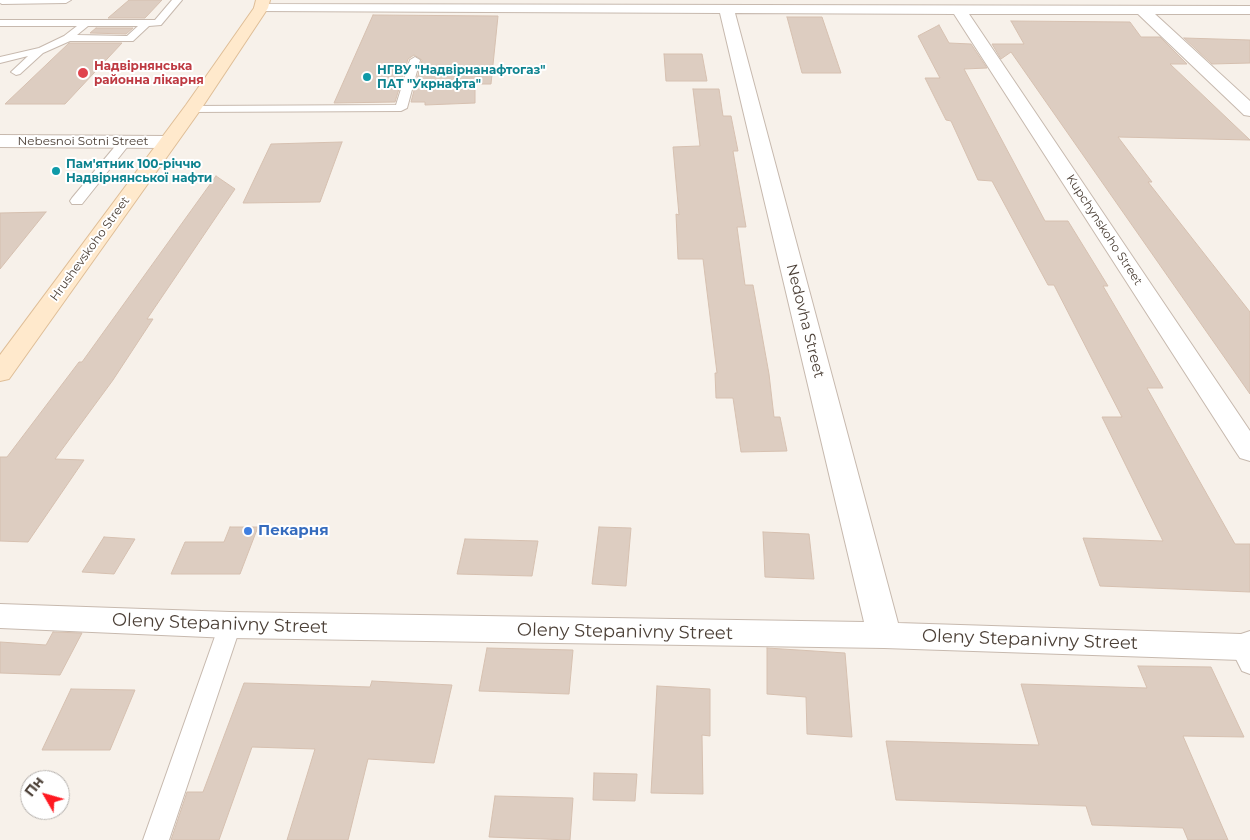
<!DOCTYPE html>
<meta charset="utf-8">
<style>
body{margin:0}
#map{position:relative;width:1250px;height:840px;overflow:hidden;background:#f7f1ea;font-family:Montserrat,sans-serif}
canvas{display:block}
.north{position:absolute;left:20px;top:770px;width:50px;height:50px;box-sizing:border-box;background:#fff;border:1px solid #b7b3af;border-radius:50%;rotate:308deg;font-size:14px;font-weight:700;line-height:20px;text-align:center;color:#4c4037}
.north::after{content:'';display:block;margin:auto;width:18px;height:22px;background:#ff1921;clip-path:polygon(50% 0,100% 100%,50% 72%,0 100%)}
</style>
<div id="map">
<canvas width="1250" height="840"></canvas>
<div class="north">Пн</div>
</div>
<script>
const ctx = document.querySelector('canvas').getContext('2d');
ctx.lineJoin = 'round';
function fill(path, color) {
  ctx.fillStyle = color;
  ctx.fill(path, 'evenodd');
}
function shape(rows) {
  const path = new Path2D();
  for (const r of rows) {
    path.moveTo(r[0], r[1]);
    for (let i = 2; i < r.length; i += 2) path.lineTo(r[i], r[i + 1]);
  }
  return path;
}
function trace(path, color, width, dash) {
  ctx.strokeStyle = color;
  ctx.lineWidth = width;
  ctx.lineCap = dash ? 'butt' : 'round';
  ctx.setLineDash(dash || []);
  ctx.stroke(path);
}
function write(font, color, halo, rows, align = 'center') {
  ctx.font = font + ' Montserrat,sans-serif';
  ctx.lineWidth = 4;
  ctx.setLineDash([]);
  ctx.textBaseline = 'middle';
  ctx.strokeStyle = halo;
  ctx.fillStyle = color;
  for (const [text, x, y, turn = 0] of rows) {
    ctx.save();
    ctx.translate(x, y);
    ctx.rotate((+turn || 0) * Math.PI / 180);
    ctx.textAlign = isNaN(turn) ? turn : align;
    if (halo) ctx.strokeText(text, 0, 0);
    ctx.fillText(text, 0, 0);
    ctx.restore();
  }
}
const building = shape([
 [129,0,162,0,145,18,108,18,129,0],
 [373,15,498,16,491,84,475,84,475,103,425,105,425,102,411,102,422,60,414,55,408,59,395,102,334,103,373,15],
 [787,17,822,17,841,73,802,73,787,17],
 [1011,21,1130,22,1141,37,1160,37,1187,64,1170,64,1250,140,1118,137,1152,182,1148,182,1250,312,1250,394,1011,52,1001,59,992,44,1024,44,1011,21],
 [939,25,949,43,971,44,987,68,964,69,1045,221,1068,221,1108,286,1103,286,1163,388,1147,388,1235,544,1250,544,1250,592,1100,586,1083,538,1163,541,1102,417,1122,417,1092,359,1054,285,1048,285,992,181,978,180,951,121,946,120,925,78,940,78,918,36,939,25],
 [96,28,133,28,126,34,90,33,96,28],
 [1184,38,1250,40,1250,63,1212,64,1184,38],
 [69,43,122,43,65,104,5,104,69,43],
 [664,54,702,54,707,81,666,81,664,54],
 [693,89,719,89,723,116,731,116,738,151,733,151,746,227,737,227,745,285,753,285,769,374,774,417,780,417,787,451,741,452,733,398,716,398,715,373,717,373,703,259,678,259,676,214,679,215,673,147,700,146,693,89],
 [342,142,320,202,243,203,271,144,342,142],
 [216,176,235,189,147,319,153,319,113,380,55,459,84,460,28,542,0,541,0,457,7,457,79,362,82,362,216,176],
 [46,212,0,269,0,213,46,212],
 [230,527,258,527,240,574,171,574,185,542,224,542,230,527],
 [599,527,631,528,626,586,592,584,599,527],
 [763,532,809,534,814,579,765,577,763,532],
 [104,537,135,539,114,574,82,572,104,537],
 [465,539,538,541,532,576,457,574,465,539],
 [53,632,82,633,60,675,0,673,0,642,46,645,53,632],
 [487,648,573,650,569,694,479,691,487,648],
 [767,648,845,653,852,737,807,734,806,697,767,694,767,648],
 [1138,666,1211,667,1244,737,1183,736,1228,840,1188,840,1183,828,1092,825,1086,806,896,800,886,741,1039,745,1021,684,1147,688,1138,666],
 [372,681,452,685,434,763,368,759,348,840,287,840,315,749,252,747,219,840,171,840,187,792,203,792,244,683,370,687,372,681],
 [657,686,710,689,710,736,702,735,703,794,651,793,657,686],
 [71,689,135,690,110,750,42,750,71,689],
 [594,773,637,774,635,801,593,800,594,773],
 [495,796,573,798,570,840,489,837,495,796]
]);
const lane = shape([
 [0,0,71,0,66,3,2,4,0,3,0,0],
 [172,0,182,0,161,25,149,26,133,41,70,41,43,53,20,74,16,75,11,72,28,56,0,63,0,57,39,48,64,36,77,26,0,26,0,20,155,20,172,0],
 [88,26,138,26,127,36,77,35,88,26],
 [415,57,420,60,407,108,401,111,192,112,186,109,192,106,396,105,410,60,415,57],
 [126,137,132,141,82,204,72,204,70,201,72,198,122,138,126,137],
 [230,617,238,619,241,625,169,840,143,840,219,625,222,619,230,617],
 [1241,639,1250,643,1250,674,1242,671,1230,647,1233,641,1241,639]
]);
const street = shape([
 [261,4,1250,6,1250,14,1155,14,1250,101,1250,116,1244,115,1138,14,969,14,1250,431,1250,461,1240,458,1236,452,954,14,735,13,898,623,1241,634,1250,631,1250,657,1241,660,884,648,230,638,0,628,0,604,230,612,864,622,720,13,256,11,254,8,256,5,261,4],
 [0,135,167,136,174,138,176,142,174,146,167,148,0,147,0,135]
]);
const secondary = shape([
 [256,0,270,0,268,8,201,109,9,379,0,381,0,355,186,105,254,8,256,0]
]);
const markers = [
 [83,73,6,"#e0444e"],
 [367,77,5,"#0f9aa8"],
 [56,171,5,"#0f9aa8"],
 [248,531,5,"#3f7fe0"]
];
const farHealthnames = [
 ["Надвірнянська",94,66],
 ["районна лікарня",94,80]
];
const farCulturenames = [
 ["НГВУ \"Надвірнанафтогаз\"",377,70],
 ["ПАТ \"Укрнафта\"",377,84],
 ["Пам'ятник 100-річчю",66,164],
 ["Надвірнянської нафти",66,178]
];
const farStreetnames = [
 ["Nebesnoi Sotni Street",83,141],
 ["Kupchynskoho Street",1104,230,57],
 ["Hrushevskoho Street",90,249,-54]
];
const streetNames = [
 ["Nedovha Street",805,321,76]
];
const shopNames = [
 ["Пекарня",258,531]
];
const nearStreetnames = [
 ["Oleny Stepanivny Street",220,624,2],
 ["Oleny Stepanivny Street",625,632,1],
 ["Oleny Stepanivny Street",1030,640,2]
];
fill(building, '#ddcdc1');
trace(building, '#d6c0b0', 1);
trace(lane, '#c7b9ae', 2);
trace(street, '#c7b9ae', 2);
trace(secondary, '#dfbe97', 2);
fill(lane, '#fff');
fill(street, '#fff');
fill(secondary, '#ffe9cc');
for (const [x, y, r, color] of markers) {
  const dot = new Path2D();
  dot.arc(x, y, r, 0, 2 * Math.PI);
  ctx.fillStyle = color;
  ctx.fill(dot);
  trace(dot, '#fff', 2);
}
write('bold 12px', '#be3a42', '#fff', farHealthnames, 'left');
write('bold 12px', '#0d838f', '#fff', farCulturenames, 'left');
write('12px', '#4c4037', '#fff', farStreetnames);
write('15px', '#4c4037', '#fff', streetNames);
write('bold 15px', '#366cbe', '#fff', shopNames, 'left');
write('18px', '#4c4037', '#fff', nearStreetnames);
</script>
